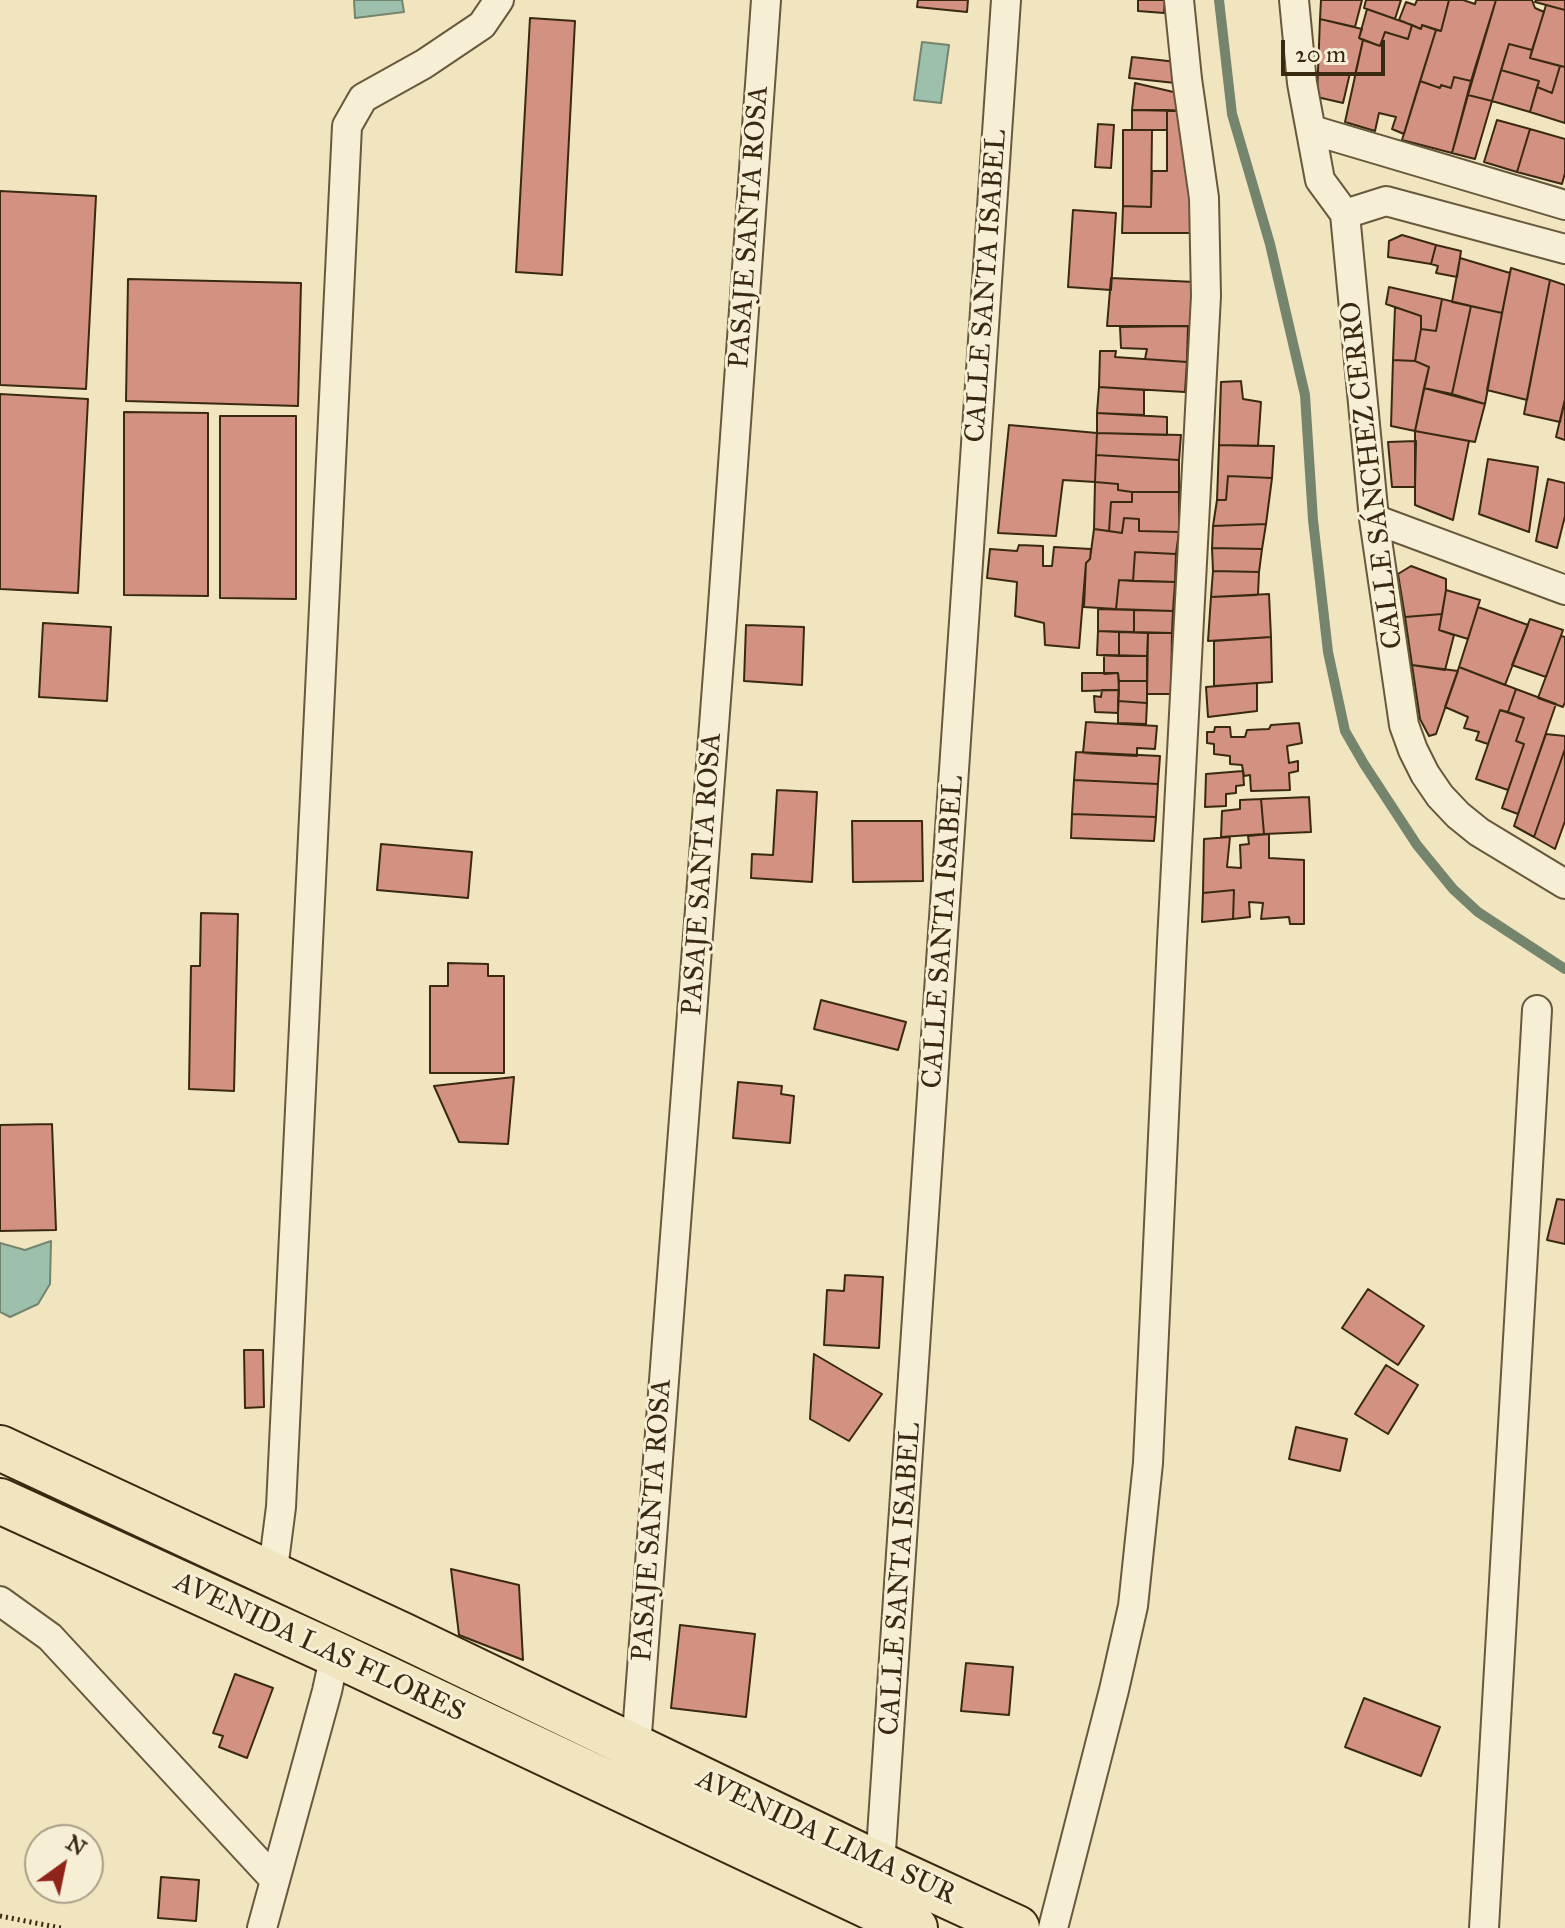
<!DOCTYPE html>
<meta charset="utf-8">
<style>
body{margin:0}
#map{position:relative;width:1565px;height:1928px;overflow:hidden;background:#f1e5bf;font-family:"IM FELL Great Primer",serif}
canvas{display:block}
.north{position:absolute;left:24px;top:1824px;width:80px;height:80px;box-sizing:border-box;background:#f6eed5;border:2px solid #ab9f87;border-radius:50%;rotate:33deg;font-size:22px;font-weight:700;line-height:32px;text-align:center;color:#3a2911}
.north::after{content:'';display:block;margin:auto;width:28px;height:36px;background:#8f2418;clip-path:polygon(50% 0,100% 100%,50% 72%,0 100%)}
.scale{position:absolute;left:1281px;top:40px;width:104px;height:36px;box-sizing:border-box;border:4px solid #3a2911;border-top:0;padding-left:10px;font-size:24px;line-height:28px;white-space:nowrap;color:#3a2911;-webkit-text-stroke:6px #f6eed5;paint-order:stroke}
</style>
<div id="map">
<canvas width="1565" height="1928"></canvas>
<div class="north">N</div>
<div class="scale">20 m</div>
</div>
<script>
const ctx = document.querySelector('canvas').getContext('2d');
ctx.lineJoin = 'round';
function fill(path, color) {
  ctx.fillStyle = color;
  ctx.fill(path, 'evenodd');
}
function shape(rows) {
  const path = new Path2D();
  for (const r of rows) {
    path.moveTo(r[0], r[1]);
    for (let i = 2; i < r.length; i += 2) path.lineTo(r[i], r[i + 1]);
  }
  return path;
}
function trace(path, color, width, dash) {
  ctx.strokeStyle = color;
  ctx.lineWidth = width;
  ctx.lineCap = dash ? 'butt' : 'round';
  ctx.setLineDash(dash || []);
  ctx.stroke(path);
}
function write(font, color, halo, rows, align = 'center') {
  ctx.font = font + ' "IM FELL Great Primer",serif';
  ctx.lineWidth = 6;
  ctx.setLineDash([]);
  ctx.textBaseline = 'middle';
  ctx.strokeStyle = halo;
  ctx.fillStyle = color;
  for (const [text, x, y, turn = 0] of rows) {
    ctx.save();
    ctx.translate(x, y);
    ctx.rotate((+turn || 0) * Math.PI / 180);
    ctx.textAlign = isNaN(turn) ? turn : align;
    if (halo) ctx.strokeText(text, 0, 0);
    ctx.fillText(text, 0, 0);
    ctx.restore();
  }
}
const water = shape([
 [354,0,402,0,404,12,355,18,354,0],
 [922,42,949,45,941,103,914,100,922,42],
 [51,1241,50,1284,38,1304,10,1317,0,1312,0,1243,25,1250,51,1241]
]);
const stream = shape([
 [1219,0,1232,114,1270,244,1305,395,1313,520,1328,652,1345,731,1364,764,1417,845,1453,889,1478,912,1565,969]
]);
const building = shape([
 [918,0,968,0,967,12,917,7,918,0],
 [1138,0,1165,0,1164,13,1138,11,1138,0],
 [1321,0,1362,0,1355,27,1320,19,1321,0],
 [1366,0,1401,0,1395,19,1364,8,1366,0],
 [1417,0,1449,0,1441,31,1422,25,1421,29,1399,20,1406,2,1415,5,1417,0],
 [1449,0,1463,0,1475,4,1476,0,1496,0,1471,81,1454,77,1451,88,1441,85,1440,88,1420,81,1436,30,1441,31,1449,0],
 [1496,0,1532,0,1535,8,1544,12,1532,50,1509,44,1492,101,1468,95,1496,0],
 [1536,0,1565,0,1565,10,1535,2,1536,0],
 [1546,5,1565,10,1565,67,1530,58,1546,5],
 [1367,9,1412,25,1408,39,1385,32,1380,46,1359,38,1367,9],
 [530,18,575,21,562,275,516,272,530,18],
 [1320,19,1362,29,1359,38,1363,40,1355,75,1350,73,1343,103,1317,97,1320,19],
 [1412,25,1421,29,1422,25,1436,30,1404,134,1392,129,1396,117,1379,113,1375,131,1345,122,1363,40,1380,46,1385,32,1408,39,1412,25],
 [1509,44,1532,50,1530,58,1560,66,1552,93,1537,87,1539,81,1501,70,1509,44],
 [1132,57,1177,62,1175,83,1129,78,1132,57],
 [1560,66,1565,67,1565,123,1530,112,1537,87,1552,93,1560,66],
 [1501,70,1539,81,1530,112,1492,101,1501,70],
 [1454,77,1471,81,1452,153,1402,140,1420,81,1440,88,1441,85,1451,88,1454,77],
 [1135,83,1182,94,1180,111,1132,110,1135,83],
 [1468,95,1492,101,1475,159,1452,153,1468,95],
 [1132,110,1167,110,1167,130,1132,130,1132,110],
 [1167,110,1185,111,1191,132,1190,233,1122,233,1123,206,1151,207,1152,171,1167,171,1167,110],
 [1497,120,1530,129,1517,172,1484,162,1497,120],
 [1098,124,1114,125,1111,168,1095,167,1098,124],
 [1530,129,1565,139,1565,173,1562,184,1517,172,1530,129],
 [1123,130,1152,130,1151,207,1123,206,1123,130],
 [0,191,96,196,86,389,0,385,0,191],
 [1073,210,1116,213,1111,290,1068,287,1073,210],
 [1402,235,1436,245,1431,264,1388,257,1389,241,1402,235],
 [1436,245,1461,251,1457,277,1436,273,1438,266,1431,264,1436,245],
 [1460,258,1510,273,1502,313,1452,302,1460,258],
 [1511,268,1550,280,1527,400,1487,390,1511,268],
 [1111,278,1195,282,1193,326,1107,326,1111,278],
 [128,279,301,283,298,406,126,401,128,279],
 [1550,280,1565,285,1565,399,1560,422,1524,414,1550,280],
 [1389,287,1442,299,1436,331,1421,329,1421,316,1386,304,1389,287],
 [1442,299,1471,306,1452,394,1424,388,1429,367,1415,361,1421,329,1436,331,1442,299],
 [1471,306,1502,313,1485,404,1452,394,1471,306],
 [1395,307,1421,316,1421,329,1415,361,1393,360,1395,307],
 [1188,326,1187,362,1145,359,1147,349,1121,348,1120,327,1188,326],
 [1100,351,1116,351,1115,357,1187,362,1185,392,1099,387,1100,351],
 [1393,360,1415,361,1429,367,1415,431,1391,426,1393,360],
 [1241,381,1243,399,1261,402,1258,446,1219,445,1221,382,1241,381],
 [1099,387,1144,390,1144,415,1097,413,1099,387],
 [1424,388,1485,404,1475,442,1415,431,1424,388],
 [0,394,88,399,78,593,0,589,0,394],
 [1565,399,1565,440,1556,437,1565,399],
 [124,412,208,413,208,596,124,595,124,412],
 [1097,413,1167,417,1167,435,1097,433,1097,413],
 [220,416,296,416,296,599,220,598,220,416],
 [1009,425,1097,433,1095,482,1063,480,1056,536,998,533,1009,425],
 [1415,431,1469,441,1453,520,1415,505,1415,431],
 [1097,433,1181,435,1179,460,1096,455,1097,433],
 [1416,441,1415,487,1392,487,1388,442,1416,441],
 [1219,445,1274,446,1272,478,1228,476,1226,500,1217,500,1219,445],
 [1096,455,1179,460,1179,492,1132,492,1118,490,1118,484,1095,482,1096,455],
 [1488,459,1538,467,1529,532,1479,514,1488,459],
 [1228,476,1272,478,1266,524,1213,526,1217,500,1226,500,1228,476],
 [1548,479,1565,483,1565,516,1557,548,1536,541,1548,479],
 [1095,482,1118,484,1118,490,1132,492,1132,502,1111,502,1109,531,1094,529,1095,482],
 [1132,492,1179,492,1179,532,1139,531,1139,519,1124,518,1122,533,1109,531,1111,502,1132,502,1132,492],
 [1124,518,1139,519,1139,531,1179,532,1176,554,1135,552,1133,581,1119,580,1116,609,1084,607,1086,563,1090,559,1094,529,1122,533,1124,518],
 [1266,524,1262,549,1212,548,1213,526,1266,524],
 [1019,545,1043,546,1043,566,1052,566,1054,547,1091,549,1090,559,1086,563,1079,648,1045,645,1044,623,1015,616,1017,582,987,578,990,549,1017,551,1019,545],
 [1212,548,1262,549,1259,572,1213,571,1212,548],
 [1135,552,1176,554,1175,582,1133,581,1135,552],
 [1411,566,1446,579,1446,590,1442,614,1405,617,1398,574,1411,566],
 [1213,571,1259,572,1258,595,1211,597,1213,571],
 [1119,580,1175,582,1173,611,1116,609,1119,580],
 [1446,590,1480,600,1468,639,1439,630,1446,590],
 [1269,594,1271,637,1208,641,1211,597,1269,594],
 [1478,607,1528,625,1505,685,1459,667,1478,607],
 [1098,609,1134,610,1134,632,1098,631,1098,609],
 [1134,610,1173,611,1172,633,1134,632,1134,610],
 [1442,614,1439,630,1454,635,1445,670,1412,665,1405,617,1442,614],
 [1530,619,1563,630,1546,677,1512,665,1530,619],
 [43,623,111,627,107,701,39,697,43,623],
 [746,625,804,627,802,685,744,681,746,625],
 [1098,631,1119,632,1119,656,1097,655,1098,631],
 [1119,632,1148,633,1147,656,1119,656,1119,632],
 [1148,633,1172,633,1171,694,1147,694,1148,633],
 [1561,636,1565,637,1565,702,1563,707,1538,698,1561,636],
 [1271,637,1272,682,1214,686,1214,641,1271,637],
 [1104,655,1147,656,1147,681,1119,681,1118,673,1104,674,1104,655],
 [1412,665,1458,671,1436,734,1429,736,1420,719,1412,665],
 [1459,667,1516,689,1508,712,1500,710,1488,744,1476,740,1479,732,1464,728,1468,717,1445,707,1459,667],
 [1082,673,1118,673,1119,690,1082,691,1082,673],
 [1119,681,1147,681,1147,703,1118,701,1119,681],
 [1257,683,1257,711,1208,717,1206,687,1257,683],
 [1516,689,1556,704,1518,814,1502,808,1524,744,1516,741,1524,718,1508,712,1516,689],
 [1102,690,1119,690,1118,713,1095,712,1094,696,1101,697,1102,690],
 [1118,701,1147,703,1146,724,1118,723,1118,701],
 [1500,710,1524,718,1516,741,1524,744,1508,790,1476,779,1500,710],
 [1086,722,1157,726,1155,749,1137,748,1137,756,1083,753,1086,722],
 [1299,723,1302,743,1287,746,1289,763,1298,761,1298,771,1289,773,1290,790,1251,791,1250,775,1244,776,1242,765,1230,764,1230,756,1214,754,1214,744,1207,743,1207,732,1214,732,1215,727,1230,727,1231,737,1245,737,1247,730,1269,729,1271,725,1299,723],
 [1546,734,1565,736,1565,749,1534,837,1514,826,1546,734],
 [1565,749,1565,821,1555,849,1534,837,1565,749],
 [1076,752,1160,756,1158,784,1074,780,1076,752],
 [1243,771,1244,785,1236,786,1236,793,1226,794,1226,806,1205,807,1206,774,1243,771],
 [1074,780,1158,784,1156,817,1072,814,1074,780],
 [777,790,817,792,812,882,751,878,752,854,773,855,777,790],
 [1309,797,1311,832,1264,834,1261,799,1309,797],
 [1261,799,1264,834,1221,837,1222,811,1240,809,1240,800,1261,799],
 [1072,814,1156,817,1154,841,1071,838,1072,814],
 [852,821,922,821,923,881,853,882,852,821],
 [1269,834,1269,858,1304,860,1304,924,1290,924,1289,917,1261,919,1263,903,1249,902,1250,917,1233,919,1234,890,1203,893,1204,839,1230,837,1227,867,1241,868,1240,845,1249,844,1248,836,1269,834],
 [381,844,472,852,468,898,377,890,381,844],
 [1234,890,1233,919,1202,922,1203,893,1234,890],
 [201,913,238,914,234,1091,189,1089,191,966,200,966,201,913],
 [448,963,488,964,488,976,504,976,504,1073,430,1073,430,986,448,986,448,963],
 [821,1000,906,1022,898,1050,814,1029,821,1000],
 [514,1077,508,1144,459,1142,434,1086,514,1077],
 [738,1082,782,1086,781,1094,794,1096,790,1143,733,1138,738,1082],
 [52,1124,56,1230,0,1231,0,1125,52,1124],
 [1557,1199,1565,1200,1565,1244,1547,1240,1557,1199],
 [845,1275,883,1277,879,1348,824,1345,827,1290,844,1291,845,1275],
 [1368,1289,1424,1326,1398,1365,1342,1328,1368,1289],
 [244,1350,263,1350,264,1407,245,1408,244,1350],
 [814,1354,882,1394,849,1441,810,1419,814,1354],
 [1386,1365,1418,1385,1388,1434,1355,1414,1386,1365],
 [1296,1427,1347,1439,1340,1471,1289,1459,1296,1427],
 [451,1569,519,1585,523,1660,459,1635,451,1569],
 [680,1625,755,1634,746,1717,671,1708,680,1625],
 [966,1663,1013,1667,1009,1715,961,1711,966,1663],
 [235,1674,273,1688,247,1758,219,1747,223,1736,213,1733,235,1674],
 [1364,1698,1440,1727,1421,1776,1345,1747,1364,1698],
 [161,1877,199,1880,196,1921,158,1918,161,1877]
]);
const path = shape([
 [0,1916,61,1928]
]);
const minor = shape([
 [1294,0,1302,83,1320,180,1345,214,1374,519,1404,725,1413,750,1425,774,1440,796,1458,815,1479,832,1565,884],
 [1312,130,1565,205],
 [1345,214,1386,201,1565,249],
 [1374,519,1565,590],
 [272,1577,281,1507,347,126,363,98,424,64,482,25,499,0],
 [0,1601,50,1637,275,1880],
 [636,1747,721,634,766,0],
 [880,1865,1006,0],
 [262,1928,327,1691,335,1654],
 [1053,1928,1114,1690,1133,1606,1148,1463,1172,942,1206,296,1204,198,1187,79,1179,0],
 [1484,1928,1537,1010]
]);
const trunk = shape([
 [0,1448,402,1635,880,1865,1017,1928],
 [0,1501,335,1654,915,1928]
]);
const streetNames = [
 ["PASAJE SANTA ROSA",750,227,-86],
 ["CALLE SANTA ISABEL",987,286,-86],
 ["CALLE SÁNCHEZ CERRO",1373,475,-97],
 ["PASAJE SANTA ROSA",703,874,-86],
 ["CALLE SANTA ISABEL",944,932,-86],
 ["PASAJE SANTA ROSA",653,1520,-86],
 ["CALLE SANTA ISABEL",901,1579,-86],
 ["AVENIDA LAS FLORES",319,1648,25],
 ["AVENIDA LIMA SUR",826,1838,25]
];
fill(water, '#9cc0ab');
trace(water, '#75846d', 2);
trace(stream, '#75846d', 10);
fill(building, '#d39182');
trace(building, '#3a2911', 2);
trace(minor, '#68583c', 32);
trace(trunk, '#3a2911', 48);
trace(path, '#3a2911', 5, [2, 4]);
trace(minor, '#f6eed5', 28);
trace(trunk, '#f1e5bf', 44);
write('28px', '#3a2911', '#f6eed5', streetNames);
</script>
